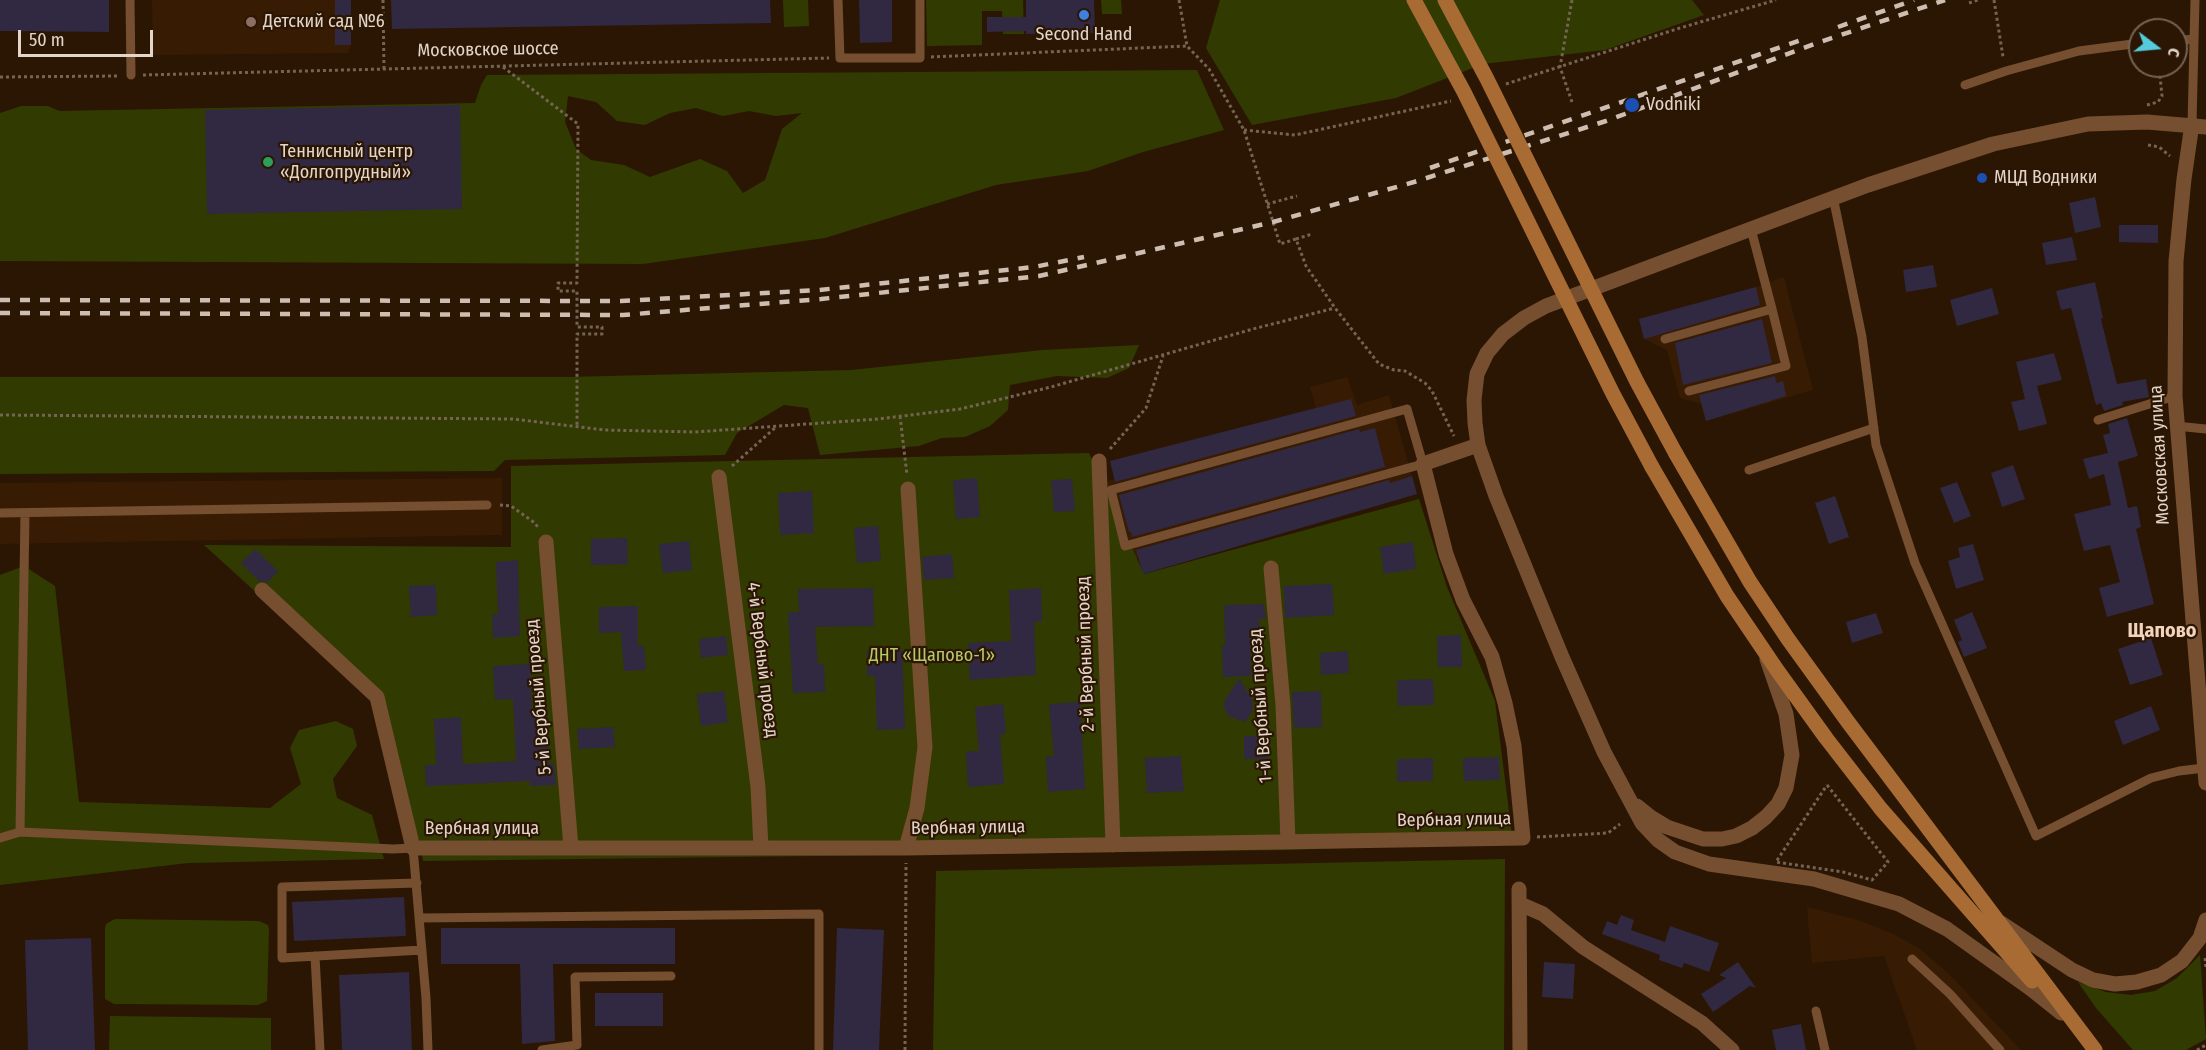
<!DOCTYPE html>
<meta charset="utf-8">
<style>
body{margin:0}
#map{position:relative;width:2206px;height:1050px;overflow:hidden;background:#2b1603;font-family:"Fira Sans Condensed",sans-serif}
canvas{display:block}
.north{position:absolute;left:2128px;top:18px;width:60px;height:60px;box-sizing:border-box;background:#2b1603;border:2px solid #756253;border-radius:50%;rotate:106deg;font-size:16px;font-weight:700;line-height:24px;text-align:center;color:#e4d5ca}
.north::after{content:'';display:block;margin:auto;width:21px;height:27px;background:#54cadd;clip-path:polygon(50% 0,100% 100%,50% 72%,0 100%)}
.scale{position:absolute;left:18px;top:30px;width:135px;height:27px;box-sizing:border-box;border:3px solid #e4d5ca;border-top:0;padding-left:8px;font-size:18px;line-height:21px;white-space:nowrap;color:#e4d5ca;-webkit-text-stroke:4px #2b1603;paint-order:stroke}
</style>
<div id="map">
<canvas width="2206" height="1050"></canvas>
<div class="north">С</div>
<div class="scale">50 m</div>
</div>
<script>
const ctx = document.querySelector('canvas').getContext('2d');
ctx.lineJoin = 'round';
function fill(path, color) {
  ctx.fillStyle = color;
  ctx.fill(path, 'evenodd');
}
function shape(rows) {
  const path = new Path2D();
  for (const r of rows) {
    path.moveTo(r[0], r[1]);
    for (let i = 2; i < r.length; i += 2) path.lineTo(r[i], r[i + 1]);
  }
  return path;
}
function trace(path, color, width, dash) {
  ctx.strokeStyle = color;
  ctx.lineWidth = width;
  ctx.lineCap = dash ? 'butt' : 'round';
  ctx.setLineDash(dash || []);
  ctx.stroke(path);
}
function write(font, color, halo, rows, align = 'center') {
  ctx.font = font + ' "Fira Sans Condensed",sans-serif';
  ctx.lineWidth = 4.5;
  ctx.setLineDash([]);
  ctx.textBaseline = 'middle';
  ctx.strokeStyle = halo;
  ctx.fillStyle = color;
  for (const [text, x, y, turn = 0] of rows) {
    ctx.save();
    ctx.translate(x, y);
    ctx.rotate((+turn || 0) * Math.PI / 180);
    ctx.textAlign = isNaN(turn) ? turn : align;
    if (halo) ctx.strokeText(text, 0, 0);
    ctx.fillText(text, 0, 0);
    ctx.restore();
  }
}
const built = shape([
 [152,0,351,0,351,45,348,53,153,55],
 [1784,277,1813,390,1706,421,1701,404,1680,398,1667,350,1644,339,1639,319,1756,287],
 [1347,377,1357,405,1389,395,1417,494,1143,574,1138,557,1122,561,1102,483,1115,479,1110,461,1316,408,1310,387],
 [502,478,502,535,0,544,0,483],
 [1807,907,1858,920,1891,933,1919,948,1948,973,2021,1050,1917,1050,1884,956,1812,963]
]);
const green = shape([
 [783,0,808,0,809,26,784,27],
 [926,0,1023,0,1024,34,1003,34,1002,11,982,11,982,45,927,46],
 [1101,0,1121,0,1122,14,1102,14],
 [1220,0,1692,0,1704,15,1605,50,1483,64,1396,98,1252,125,1206,48],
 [1197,70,1224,130,1143,152,1088,171,996,185,825,238,643,264,0,261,0,113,21,106,48,106,59,111,475,103,481,85,487,75],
 [568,96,596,102,617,121,645,125,670,113,696,108,723,116,749,111,776,116,802,113,782,129,765,180,743,193,727,171,700,159,650,177,624,165,591,160,576,149,565,122],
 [1139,345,1129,368,1107,378,1057,376,1010,385,1008,410,990,426,965,437,942,438,919,446,820,455,808,408,784,405,737,433,725,455,505,460,494,471,0,474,0,377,568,377,851,370,1043,350],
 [1089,453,1144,574,1419,499,1447,587,1495,701,1513,843,1286,850,423,861,419,839,405,838,369,695,204,545,511,547,511,466],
 [24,566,55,586,79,802,270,808,301,784,290,748,299,730,336,721,353,729,357,746,333,779,337,798,372,815,384,859,188,863,0,885,0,575],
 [1505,859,1504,1050,933,1050,936,871],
 [115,919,259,921,268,925,269,930,267,1001,258,1005,123,1004,114,1004,105,999,105,928,106,924],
 [2200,955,2206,1039,2186,1050,2133,1050,2096,1008,2078,982,2106,992,2131,995,2155,991,2177,978],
 [110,1016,271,1018,271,1050,109,1050]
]);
const building = shape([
 [0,0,109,0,109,32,0,31],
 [335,0,351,0,351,45,335,45],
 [391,0,770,0,771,23,392,29],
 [859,0,892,0,892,42,860,43],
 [1026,0,1094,0,1095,33,1026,34,1026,31,987,32,987,17,1026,17],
 [460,105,462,209,207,214,205,110],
 [2095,197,2101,227,2075,233,2069,203],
 [2119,225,2158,225,2158,243,2119,242],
 [2072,237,2077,260,2046,265,2042,243],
 [1933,265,1937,287,1906,292,1903,270],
 [2095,282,2103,318,2101,319,2117,384,2146,379,2149,397,2122,402,2123,405,2104,411,2101,403,2096,405,2071,308,2061,310,2056,291],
 [1756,287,1760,305,1644,339,1639,319],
 [1992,288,1999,314,1957,326,1950,300],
 [1762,319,1772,363,1683,385,1675,343],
 [2054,353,2062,380,2037,386,2047,424,2019,431,2011,402,2025,399,2016,362],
 [1775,376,1776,383,1783,381,1786,396,1706,421,1699,395],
 [1351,399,1356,416,1115,482,1110,461],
 [2127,418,2138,456,2118,462,2128,508,2137,506,2141,527,2136,529,2154,604,2107,617,2099,588,2120,582,2110,545,2084,551,2074,514,2111,505,2104,474,2089,479,2083,459,2108,453,2103,435,2110,433,2108,424],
 [1375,428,1385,467,1132,537,1131,532,1129,532,1119,495,1359,429,1360,432],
 [2013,465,2025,499,2002,507,1991,473],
 [1412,476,1417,494,1143,574,1136,550,1389,480,1390,483],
 [977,478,980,517,956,519,953,480],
 [1072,479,1075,511,1054,512,1051,480],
 [1957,482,1971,516,1954,523,1940,488],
 [812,491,814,533,780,535,778,493],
 [1835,496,1849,537,1829,544,1815,503],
 [878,526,881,561,857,563,854,528],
 [627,538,628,564,591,565,591,539],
 [689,541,692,570,663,573,659,544],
 [1413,542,1416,569,1384,574,1380,547],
 [1973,544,1984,580,1956,589,1948,561,1960,557,1958,548],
 [255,549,278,571,268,582,259,581,241,563],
 [952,554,954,578,924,580,922,557],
 [518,560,520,636,493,638,492,615,498,614,496,562],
 [1332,584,1334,615,1285,618,1284,586],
 [436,585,437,615,411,617,409,586],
 [873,588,874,626,815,627,818,664,824,664,825,692,793,693,788,612,799,612,798,589],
 [1041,588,1042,621,1034,622,1036,675,970,680,968,643,1011,641,1009,590],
 [1264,604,1266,618,1259,619,1259,633,1250,633,1251,676,1223,677,1222,646,1225,645,1224,605],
 [638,606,638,646,644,646,646,670,624,671,621,632,599,633,599,607],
 [1972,612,1987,648,1964,657,1958,642,1962,640,1954,620],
 [1876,613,1883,633,1852,643,1846,622],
 [1461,635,1462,667,1438,667,1437,636],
 [726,636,728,655,701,658,699,639],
 [2151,638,2163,675,2130,685,2118,649],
 [867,650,902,650,905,729,877,730,875,676,867,676],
 [1348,651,1349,673,1321,675,1320,653],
 [530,664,532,713,547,712,549,764,554,764,556,785,530,786,530,781,426,786,425,765,436,765,434,719,461,717,463,764,516,761,513,699,495,700,493,666],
 [1239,678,1253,701,1252,712,1245,722,1228,716,1224,706,1225,700],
 [1433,679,1434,705,1398,706,1397,680],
 [724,691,728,722,701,726,697,694],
 [1321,691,1322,727,1294,728,1292,692],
 [1080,702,1085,789,1048,792,1046,757,1054,756,1049,704],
 [1003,704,1006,734,1000,734,1004,784,968,787,966,752,979,751,975,707],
 [2151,706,2160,730,2123,745,2114,721],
 [613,727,615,747,579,749,577,729],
 [1244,736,1268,736,1268,759,1244,759],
 [1181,756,1184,791,1147,793,1145,758],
 [1499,757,1500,780,1464,781,1463,758],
 [1433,758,1433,781,1397,782,1397,759],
 [404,897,406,936,294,941,292,902],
 [1621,915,1634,920,1631,930,1665,942,1670,926,1719,943,1709,972,1684,963,1682,968,1659,960,1660,955,1602,934,1607,921,1617,925],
 [441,928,675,928,675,964,553,964,555,1041,522,1044,520,964,441,964],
 [837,928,884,930,879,1050,833,1050],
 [91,938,95,1050,28,1050,25,940],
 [1544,962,1575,964,1573,999,1542,997],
 [1738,962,1756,988,1750,986,1713,1012,1701,994,1726,978,1719,975],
 [409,972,412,1050,342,1050,339,975],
 [595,993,663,993,663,1026,595,1026],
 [1801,1024,1806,1050,1776,1050,1772,1030]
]);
const path = shape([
 [383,0,384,69],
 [1179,0,1187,46,1209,69,1244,130,1280,244,1296,239,1306,266,1335,308,1379,364,1394,370,1405,371,1425,383,1432,391,1454,436],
 [1994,0,2003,57],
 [1969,3,1978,0],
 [931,57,1187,46],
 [503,67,578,124,577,283,558,283,558,291,577,291,577,327,602,327,602,334,577,334,577,426],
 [143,75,829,58],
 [0,77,118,76],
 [1506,84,1680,28,1776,0],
 [1572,102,1560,67,1572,0],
 [2147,105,2158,102,2162,96,2159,66],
 [1244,130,1295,135,1451,101],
 [2148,145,2159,147,2170,156],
 [1267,204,1297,196],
 [1296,239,1309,235,1308,231],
 [0,415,513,419,605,430,695,432,878,419,960,409,1051,387,1253,329,1335,308],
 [900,416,907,475],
 [1110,449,1146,408,1163,356],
 [732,466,776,427],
 [500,505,511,506,535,523,539,529],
 [1827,785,1888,862,1872,880,1843,872,1776,862,1827,785],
 [1537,837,1608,833,1620,824],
 [2205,958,2206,968],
 [905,1050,906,863],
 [2197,1050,2206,1045]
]);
const service = shape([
 [130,0,131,75],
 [838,0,840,58,920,58,920,0],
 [2176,41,2193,39],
 [1965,85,2006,71,2079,51,2140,43],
 [2192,124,2195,0],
 [1833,197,1862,337,1876,445,1915,563,2036,836,2151,778,2179,771,2204,768],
 [1665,339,1772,309,1751,229],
 [1689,391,1786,366,1772,309],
 [1407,409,1423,464,1125,546,1111,490,1407,409],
 [2098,420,2175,396],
 [2176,426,2206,429],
 [1749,470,1874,428],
 [0,513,487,505],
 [20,832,25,513],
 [0,838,20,832,393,849,413,848,426,998,428,1050],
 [417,883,282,887,282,958,422,950],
 [419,918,819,914,819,1050],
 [315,956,320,1050],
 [1912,959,1950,994,2000,1050],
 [1816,1011,1825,1050],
 [542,1050,577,1045,575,977,671,976]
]);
const minor = shape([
 [2192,124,2184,179,2176,261,2175,396,2206,783],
 [1099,461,1113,845],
 [719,477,758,787,761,848],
 [546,542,571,848],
 [1271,568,1283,705,1288,842],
 [262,590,377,697,413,848,906,848,1523,838,1514,746,1505,703,1492,657,1463,600,1446,554,1423,464,1478,445],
 [1637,806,1652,818,1667,827,1703,839,1722,839,1736,836,1752,828,1766,817,1778,804,1786,788,1792,755,1786,714,1767,659],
 [906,848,917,808,925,747,908,489],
 [1519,889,1520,1050],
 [1520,904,1543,914,1583,947,1702,1023,1732,1050],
 [2001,923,2072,970,2093,980,2115,984,2137,982,2161,975,2182,961,2200,938,2206,920],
 [2061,1013,2031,989,1947,929,1899,904,1814,879,1709,864,1675,852,1658,840,1642,823,1604,752,1562,657,1496,496,1478,445,1475,423,1474,400,1477,374,1487,353,1503,334,1524,318,1546,306,1868,185,1993,144,2088,124,2147,122,2206,127]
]);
const secondary = shape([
 [1676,454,1750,582,1788,639,1848,722,2095,1050],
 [1652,467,1727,596,1777,670,1826,738,1881,809,2032,981]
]);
const rail = shape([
 [1838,27,1914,0],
 [1430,168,1801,40],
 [0,300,621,301,819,290,1034,267,1084,257],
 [0,313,623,315,821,299,1039,276,1273,222,1414,182,1606,121,1820,42,1945,0]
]);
const secondaryBridge = shape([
 [1414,0,1464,92,1613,394,1652,467],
 [1445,0,1487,79,1637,382,1676,454]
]);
const markers = [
 [1084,15,6,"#3f7fe0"],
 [251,22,6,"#8d6e63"],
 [1632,105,8,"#1a4fb4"],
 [268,162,6,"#2e9e5b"],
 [1982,178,6,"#1a4fb4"]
];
const poiNames = [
 ["Детский сад №6",263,22],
 ["Second Hand",1084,35,"center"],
 ["Vodniki",1646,105],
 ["Теннисный центр",280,152],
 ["«Долгопрудный»",280,173],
 ["МЦД Водники",1994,178]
];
const streetNames = [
 ["Московское шоссе",488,50,-1],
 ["Московская улица",2160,455,-93],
 ["2-й Вербный проезд",1086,654,-92],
 ["4-й Вербный проезд",762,660,83],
 ["5-й Вербный проезд",539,697,-95],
 ["1-й Вербный проезд",1261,706,-94],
 ["Вербная улица",1454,820,-1],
 ["Вербная улица",968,828,-1],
 ["Вербная улица",482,829]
];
const parkNames = [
 ["ДНТ «Щапово-1»",932,656]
];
const neighbourhoodNames = [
 ["Щапово",2162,631]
];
fill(built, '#371c03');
fill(green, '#313b01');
fill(building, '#312841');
trace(path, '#756353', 3, [3, 3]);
trace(service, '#754f2f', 9);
trace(minor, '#754f2f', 15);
trace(secondary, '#a86b34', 15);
trace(rail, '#cebeb2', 4.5, [10, 10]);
trace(secondaryBridge, '#a86b34', 15);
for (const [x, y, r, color] of markers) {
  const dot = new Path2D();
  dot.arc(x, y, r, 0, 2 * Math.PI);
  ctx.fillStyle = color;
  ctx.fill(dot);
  trace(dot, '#2b1603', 2);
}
write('18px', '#e4d5ca', '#2b1603', poiNames, 'left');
write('18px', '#e4d5ca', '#2b1603', streetNames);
write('18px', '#b5ca6a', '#2b1603', parkNames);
write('bold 20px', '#f2d4bc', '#2b1603', neighbourhoodNames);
</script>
